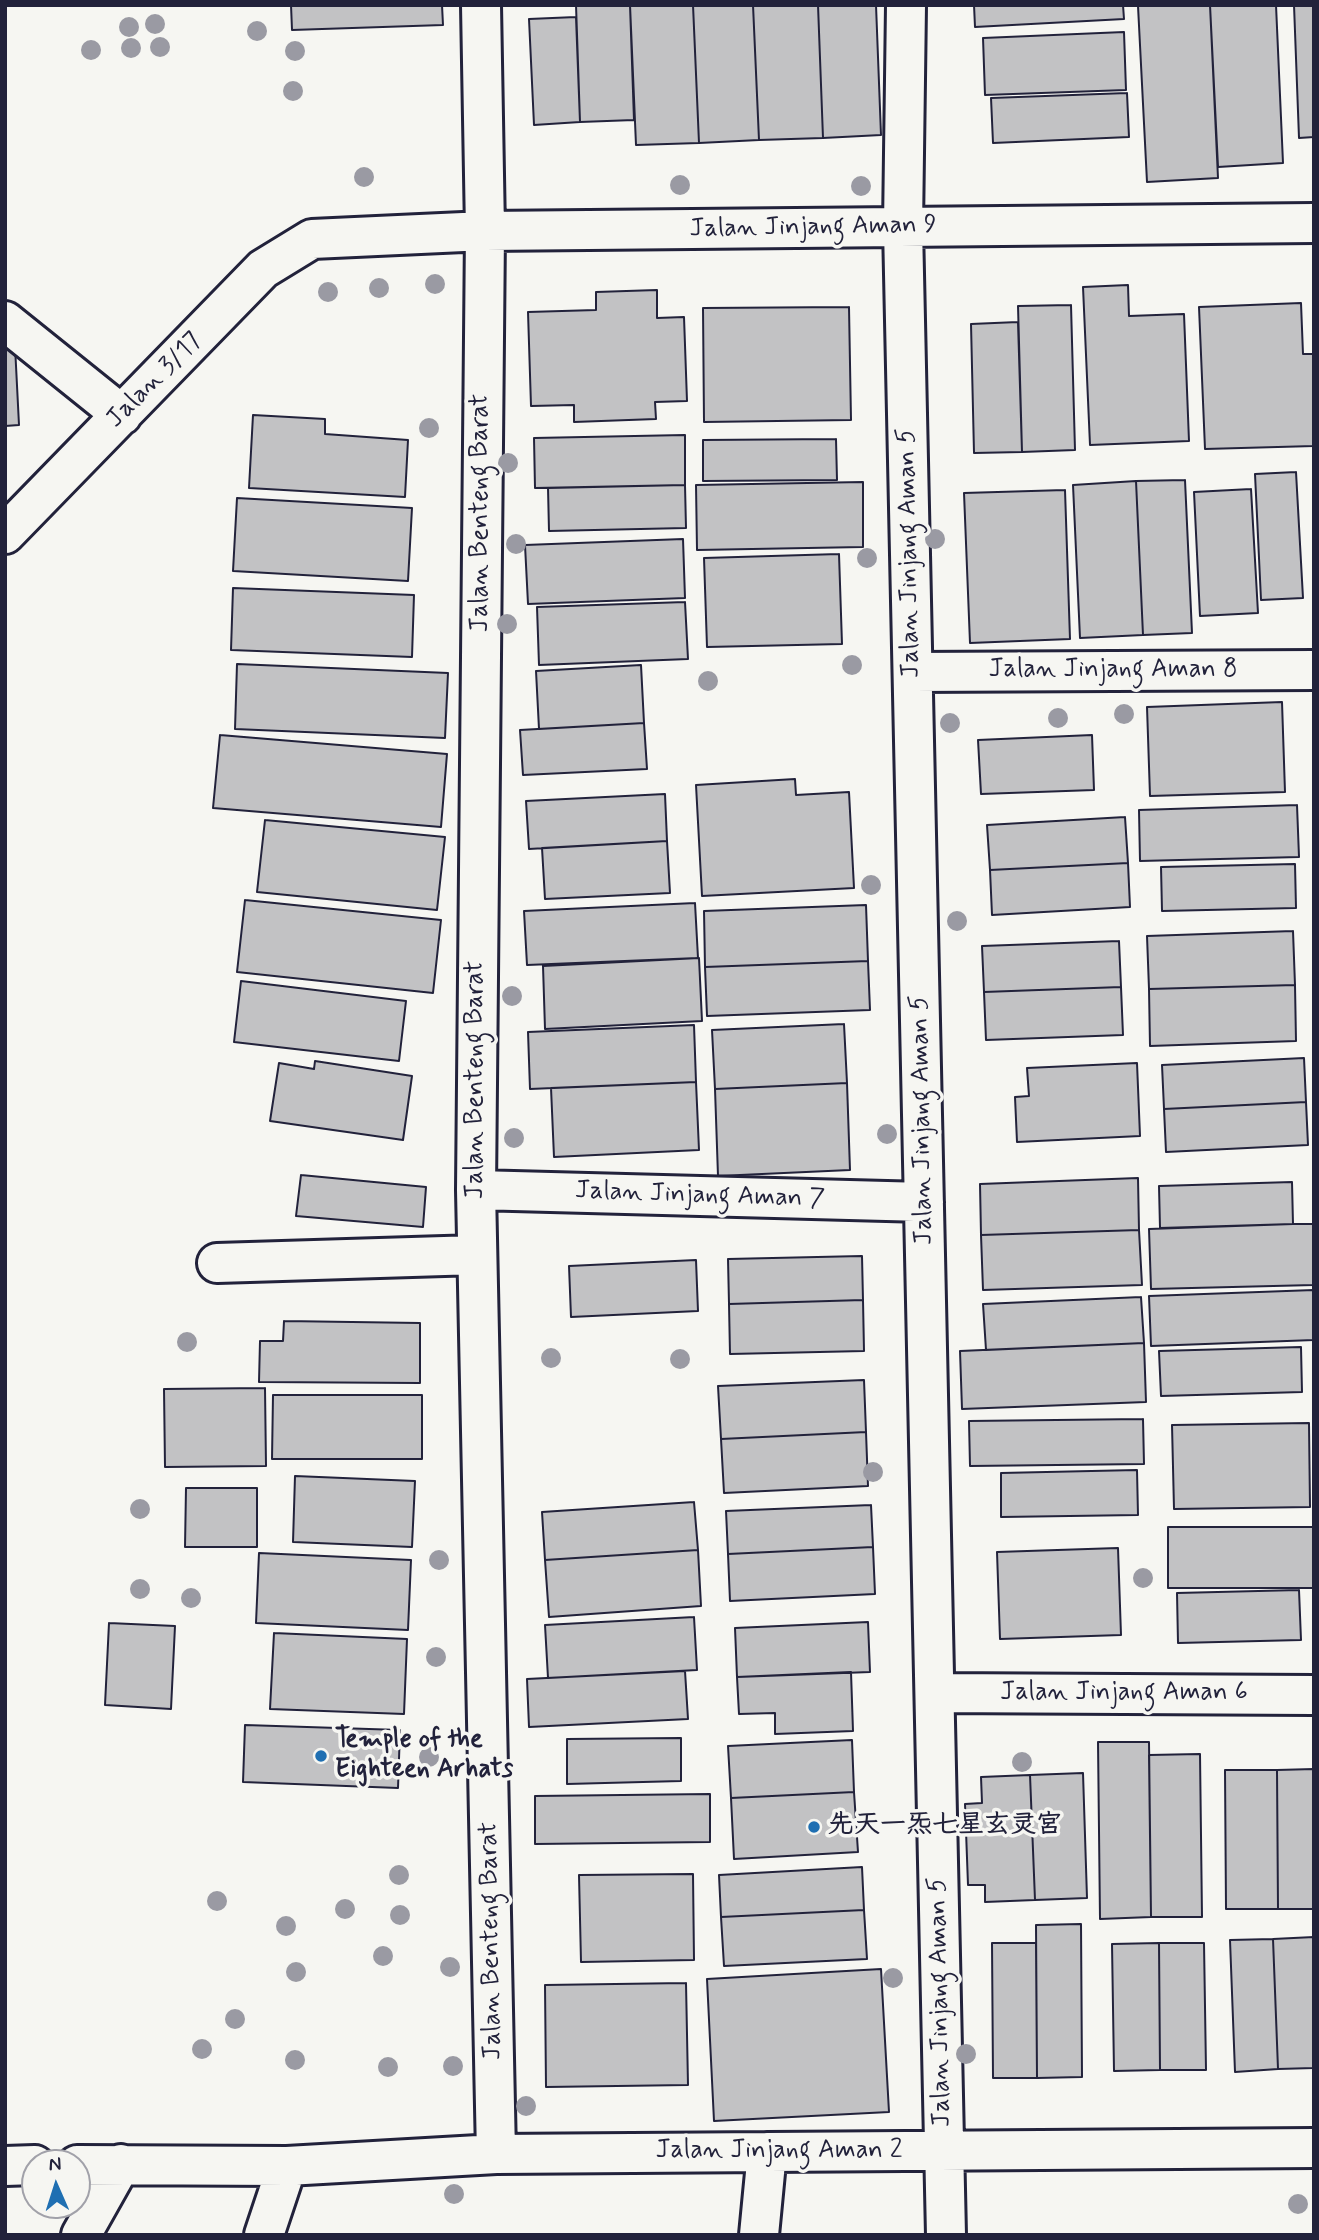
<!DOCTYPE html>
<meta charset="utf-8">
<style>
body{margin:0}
#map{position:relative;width:1319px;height:2240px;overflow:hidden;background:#f6f6f2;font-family:Mynerve,sans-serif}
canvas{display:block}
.frame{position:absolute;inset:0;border:7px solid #22223b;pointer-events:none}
.north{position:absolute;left:21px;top:2149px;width:70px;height:70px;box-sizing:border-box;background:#f6f6f2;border:2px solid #a1a1a9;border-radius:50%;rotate:357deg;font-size:19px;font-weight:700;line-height:28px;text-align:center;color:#22223b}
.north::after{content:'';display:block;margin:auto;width:24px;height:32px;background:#1f6fb2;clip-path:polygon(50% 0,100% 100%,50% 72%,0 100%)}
</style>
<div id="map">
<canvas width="1319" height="2240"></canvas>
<div class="frame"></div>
<div class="north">N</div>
</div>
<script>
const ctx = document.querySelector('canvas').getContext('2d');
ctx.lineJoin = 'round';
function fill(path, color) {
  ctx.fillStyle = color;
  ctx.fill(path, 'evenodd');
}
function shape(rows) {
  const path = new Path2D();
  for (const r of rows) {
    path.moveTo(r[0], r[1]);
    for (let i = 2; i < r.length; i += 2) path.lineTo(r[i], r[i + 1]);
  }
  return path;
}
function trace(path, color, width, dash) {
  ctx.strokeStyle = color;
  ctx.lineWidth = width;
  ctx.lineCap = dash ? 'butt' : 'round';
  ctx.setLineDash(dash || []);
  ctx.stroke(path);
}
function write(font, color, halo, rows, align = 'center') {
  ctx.font = font + ' Mynerve,"LXGW WenKai TC",sans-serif';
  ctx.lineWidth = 7;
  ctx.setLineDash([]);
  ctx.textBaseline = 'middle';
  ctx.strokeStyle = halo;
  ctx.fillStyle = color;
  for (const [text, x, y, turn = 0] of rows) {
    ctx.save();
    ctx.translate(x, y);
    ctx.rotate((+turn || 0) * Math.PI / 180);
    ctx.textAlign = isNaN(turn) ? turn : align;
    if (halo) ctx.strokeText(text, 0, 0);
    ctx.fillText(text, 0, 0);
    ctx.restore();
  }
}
const building = shape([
 [291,5,442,5,443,25,292,30,291,5],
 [576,5,630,5,634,120,580,122,576,5],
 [630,5,693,5,699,143,636,145,630,5],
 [693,5,753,5,759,140,699,143,693,5],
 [753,5,818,5,823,138,759,140,753,5],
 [818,5,876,5,881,135,823,138,818,5],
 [974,5,1123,5,1124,19,975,27,974,5],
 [1210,5,1218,178,1147,182,1138,6,1210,5],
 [1210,5,1276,5,1283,163,1218,167,1210,5],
 [1294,5,1314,5,1314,137,1299,138,1294,5],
 [576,17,580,122,534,125,529,19,576,17],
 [1124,32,1126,90,985,95,983,38,1124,32],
 [1127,93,1129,137,993,143,991,98,1127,93],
 [1128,285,1129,316,1184,314,1189,441,1090,445,1083,287,1128,285],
 [657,290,657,318,684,317,687,401,655,402,656,419,574,422,574,405,531,406,528,312,596,310,596,292,657,290],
 [1301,303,1303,354,1314,354,1314,446,1205,449,1199,307,1301,303],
 [1071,305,1075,450,1022,452,1018,306,1071,305],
 [849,307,851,420,704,422,703,308,849,307],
 [1018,322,1022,452,974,453,971,324,1018,322],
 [15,346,19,425,5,426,5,347,15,346],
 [253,415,325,419,325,434,408,440,405,497,249,488,253,415],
 [685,435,685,485,535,488,534,438,685,435],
 [836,439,837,480,703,481,703,440,836,439],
 [1296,472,1303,598,1261,600,1255,474,1296,472],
 [1185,480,1192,633,1143,635,1136,481,1185,480],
 [1136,481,1143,635,1080,638,1073,485,1136,481],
 [863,482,863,547,697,550,696,485,863,482],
 [685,485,686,528,549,531,548,488,685,485],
 [1251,489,1258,613,1200,616,1194,492,1251,489],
 [1065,490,1070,639,970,643,964,493,1065,490],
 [237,498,412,508,408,581,233,571,237,498],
 [683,539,685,598,528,604,525,545,683,539],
 [839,554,842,644,707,647,704,558,839,554],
 [233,588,414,595,412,657,231,650,233,588],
 [685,602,688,659,539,665,537,607,685,602],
 [237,664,448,673,445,738,235,729,237,664],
 [641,665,644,723,539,729,536,671,641,665],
 [1282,702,1285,792,1150,796,1147,707,1282,702],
 [644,723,647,769,523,775,520,730,644,723],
 [220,735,447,754,441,827,213,808,220,735],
 [1092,735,1094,790,981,794,978,740,1092,735],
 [795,779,796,795,849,792,854,888,702,896,696,785,795,779],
 [665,794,667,841,529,849,526,801,665,794],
 [1297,805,1299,857,1140,861,1139,810,1297,805],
 [1125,817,1128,863,990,870,987,825,1125,817],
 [265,820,445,837,437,910,257,892,265,820],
 [667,841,670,893,545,899,542,848,667,841],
 [1128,863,1130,907,992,915,990,870,1128,863],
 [1295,864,1296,908,1162,911,1161,867,1295,864],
 [245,900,441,920,433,993,237,972,245,900],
 [695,903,698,958,527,965,524,911,695,903],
 [866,905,868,961,705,967,704,911,866,905],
 [1293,931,1295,985,1149,989,1147,936,1293,931],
 [1119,941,1121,987,984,992,982,946,1119,941],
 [699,958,702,1021,545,1029,543,966,699,958],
 [868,961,870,1010,707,1016,705,967,868,961],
 [241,981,406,1001,399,1061,234,1042,241,981],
 [1295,985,1296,1041,1150,1046,1149,989,1295,985],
 [1121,987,1123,1035,986,1040,984,992,1121,987],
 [844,1024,847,1083,715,1089,712,1030,844,1024],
 [694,1025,696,1082,530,1089,528,1032,694,1025],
 [1304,1058,1306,1102,1164,1109,1162,1065,1304,1058],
 [315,1061,412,1076,403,1140,270,1121,279,1063,314,1069,315,1061],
 [1137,1063,1140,1136,1017,1142,1015,1097,1029,1096,1027,1068,1137,1063],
 [696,1082,699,1150,554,1157,551,1088,696,1082],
 [847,1083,850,1170,718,1176,715,1089,847,1083],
 [1306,1102,1308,1145,1166,1152,1164,1109,1306,1102],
 [301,1175,426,1187,423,1227,296,1216,301,1175],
 [1138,1178,1139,1230,981,1235,980,1184,1138,1178],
 [1292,1182,1293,1224,1160,1228,1159,1186,1292,1182],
 [1293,1224,1314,1224,1314,1285,1151,1289,1149,1229,1293,1224],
 [1139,1230,1142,1285,983,1290,981,1235,1139,1230],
 [862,1256,863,1300,729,1304,728,1259,862,1256],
 [696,1260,698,1311,571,1317,569,1266,696,1260],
 [1314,1290,1314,1340,1151,1346,1149,1296,1314,1290],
 [1141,1297,1144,1343,986,1350,983,1304,1141,1297],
 [863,1300,864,1351,730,1354,729,1304,863,1300],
 [284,1321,420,1323,420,1383,259,1382,260,1341,283,1341,284,1321],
 [1144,1343,1146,1402,962,1409,960,1351,1144,1343],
 [1301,1347,1302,1392,1161,1396,1159,1351,1301,1347],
 [864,1380,866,1432,721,1439,718,1386,864,1380],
 [265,1388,266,1466,165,1467,164,1389,265,1388],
 [273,1395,422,1395,422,1459,272,1459,273,1395],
 [1143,1419,1144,1464,970,1466,969,1421,1143,1419],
 [1309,1423,1310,1507,1174,1509,1172,1425,1309,1423],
 [866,1432,868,1486,724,1493,721,1439,866,1432],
 [1137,1470,1138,1515,1001,1517,1001,1473,1137,1470],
 [295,1476,415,1481,412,1547,293,1542,295,1476],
 [186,1488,257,1488,257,1547,185,1547,186,1488],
 [694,1502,698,1550,545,1560,542,1512,694,1502],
 [871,1505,873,1547,728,1554,726,1511,871,1505],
 [1168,1527,1314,1527,1314,1588,1168,1588,1168,1527],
 [873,1547,875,1594,730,1601,728,1554,873,1547],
 [1118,1548,1121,1635,1000,1639,997,1552,1118,1548],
 [698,1550,701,1606,549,1617,545,1560,698,1550],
 [259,1553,411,1560,408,1630,256,1623,259,1553],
 [1299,1590,1301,1640,1178,1643,1177,1593,1299,1590],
 [694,1617,697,1670,548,1678,545,1625,694,1617],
 [868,1622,870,1672,737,1677,735,1628,868,1622],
 [109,1623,175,1626,171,1709,105,1705,109,1623],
 [274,1633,407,1639,404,1714,270,1709,274,1633],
 [685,1671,688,1719,529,1727,527,1679,685,1671],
 [851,1672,853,1731,775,1734,775,1713,739,1714,737,1677,851,1672],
 [245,1725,400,1730,398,1788,243,1782,245,1725],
 [681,1738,681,1781,567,1784,567,1739,681,1738],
 [852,1740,854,1792,731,1798,728,1746,852,1740],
 [1098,1742,1149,1742,1151,1917,1100,1919,1098,1742],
 [1200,1754,1202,1917,1151,1917,1149,1755,1200,1754],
 [1314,1769,1314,1909,1278,1909,1277,1770,1314,1769],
 [1225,1770,1277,1770,1278,1909,1226,1909,1225,1770],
 [1083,1773,1087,1898,1035,1900,1030,1775,1083,1773],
 [1030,1775,1035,1900,985,1902,985,1885,968,1885,965,1804,982,1803,981,1777,1030,1775],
 [854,1792,858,1852,734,1859,731,1798,854,1792],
 [710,1794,710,1842,535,1844,535,1796,710,1794],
 [862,1867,864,1910,721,1917,719,1875,862,1867],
 [693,1874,694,1960,581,1962,579,1875,693,1874],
 [864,1910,867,1959,724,1966,721,1917,864,1910],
 [1081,1924,1082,2077,1037,2078,1036,1925,1081,1924],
 [1314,1937,1314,2068,1278,2069,1273,1939,1314,1937],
 [1273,1939,1278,2069,1235,2072,1230,1940,1273,1939],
 [992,1943,1036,1943,1037,2078,993,2078,992,1943],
 [1159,1943,1204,1943,1206,2070,1160,2070,1159,1943],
 [1159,1943,1160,2070,1114,2071,1112,1944,1159,1943],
 [881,1969,889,2112,714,2121,707,1979,881,1969],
 [686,1983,688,2085,546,2087,545,1985,686,1983]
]);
const minor = shape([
 [481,5,485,231,476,1190,496,2154],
 [906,5,903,227,946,2235],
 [5,321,122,415],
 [5,534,263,269,312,239,485,231,1314,223],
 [913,672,1314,670],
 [476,1190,924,1202],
 [217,1263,477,1255],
 [935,1693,1314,1695],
 [77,2165,287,2166],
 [5,2166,35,2165],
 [81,2235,121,2164],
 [264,2235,287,2166,496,2154,1314,2148],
 [759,2235,767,2152]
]);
const trees = [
 [155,24],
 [129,27],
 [257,31],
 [160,47],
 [131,48],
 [91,50],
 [295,51],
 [293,91],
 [364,177],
 [680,185],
 [861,186],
 [435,284],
 [379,288],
 [328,292],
 [429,428],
 [508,463],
 [935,539],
 [516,544],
 [867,558],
 [507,624],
 [852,665],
 [708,681],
 [1124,714],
 [1058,718],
 [950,723],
 [871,885],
 [957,921],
 [512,996],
 [887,1134],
 [514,1138],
 [187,1342],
 [551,1358],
 [680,1359],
 [873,1472],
 [140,1509],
 [439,1560],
 [1143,1578],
 [140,1589],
 [191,1598],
 [436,1657],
 [429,1757],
 [1022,1762],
 [399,1875],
 [217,1901],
 [345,1909],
 [400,1915],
 [286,1926],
 [383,1956],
 [450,1967],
 [296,1972],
 [893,1978],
 [235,2019],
 [202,2049],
 [966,2054],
 [295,2060],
 [453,2066],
 [388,2067],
 [526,2106],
 [454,2194],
 [1298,2204]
];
const markers = [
 [321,1756,7,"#1f6fb2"],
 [814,1827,7,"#1f6fb2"]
];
const streetNames = [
 ["Jalan Jinjang Aman 9",813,228,-1],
 ["Jalan 3/17",155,381,-45],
 ["Jalan Benteng Barat",482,513,-90],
 ["Jalan Jinjang Aman 5",910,553,-91],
 ["Jalan Jinjang Aman 8",1113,671],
 ["Jalan Benteng Barat",477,1080,-90],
 ["Jalan Jinjang Aman 5",923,1120,-91],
 ["Jalan Jinjang Aman 7",700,1196,2],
 ["Jalan Jinjang Aman 6",1124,1694],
 ["Jalan Benteng Barat",492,1941,-91],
 ["Jalan Jinjang Aman 5",941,2002,-91],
 ["Jalan Jinjang Aman 2",779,2152]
];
const poiNames = [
 ["Temple of the",335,1741],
 ["Eighteen Arhats",335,1771],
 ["先天一炁七星玄灵宫",828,1827]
];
fill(building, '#c2c2c4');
trace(building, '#22223b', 2);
trace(minor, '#22223b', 44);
trace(minor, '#f6f6f2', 38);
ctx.fillStyle = '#9a9aa3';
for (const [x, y] of trees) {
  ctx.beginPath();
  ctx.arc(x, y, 10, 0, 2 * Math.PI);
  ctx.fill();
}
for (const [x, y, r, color] of markers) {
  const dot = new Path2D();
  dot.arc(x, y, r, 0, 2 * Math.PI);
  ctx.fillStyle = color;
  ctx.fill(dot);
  trace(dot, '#f6f6f2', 2.5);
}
write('26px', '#22223b', '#f6f6f2', streetNames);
write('bold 26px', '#22223b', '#f6f6f2', poiNames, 'left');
</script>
